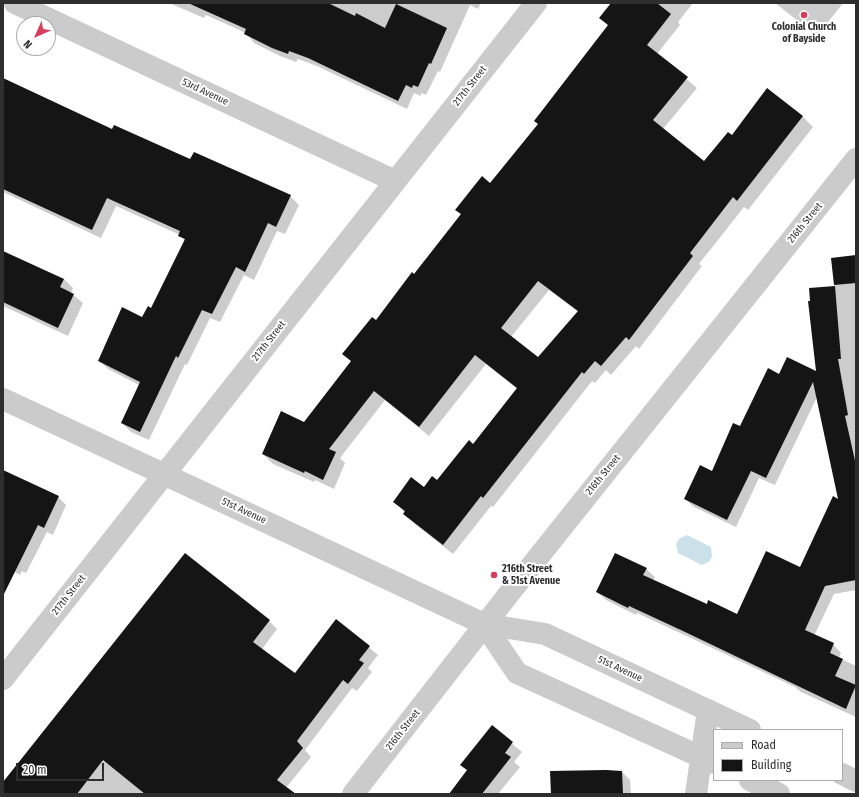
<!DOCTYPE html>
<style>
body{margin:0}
#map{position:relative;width:859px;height:797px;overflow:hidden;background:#fff;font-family:"Fira Sans Condensed",sans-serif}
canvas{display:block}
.frame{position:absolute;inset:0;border:4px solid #2e2e2e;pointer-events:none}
.legend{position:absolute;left:713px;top:729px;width:130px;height:52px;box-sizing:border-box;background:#fff;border:1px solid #ababab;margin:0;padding:5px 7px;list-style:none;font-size:12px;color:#2e2e2e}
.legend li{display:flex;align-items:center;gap:8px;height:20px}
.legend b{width:20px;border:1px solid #ababab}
.north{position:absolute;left:16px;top:16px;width:40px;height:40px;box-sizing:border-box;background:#fff;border:1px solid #ababab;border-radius:50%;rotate:225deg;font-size:11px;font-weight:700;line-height:16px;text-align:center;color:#2e2e2e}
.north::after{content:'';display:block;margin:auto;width:14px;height:18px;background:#d83c5f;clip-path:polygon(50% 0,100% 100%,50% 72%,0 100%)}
.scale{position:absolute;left:16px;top:763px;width:88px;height:18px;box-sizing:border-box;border:2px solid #2e2e2e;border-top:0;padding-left:5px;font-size:12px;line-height:14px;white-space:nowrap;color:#2e2e2e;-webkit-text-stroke:3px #fff;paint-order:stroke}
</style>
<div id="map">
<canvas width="859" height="797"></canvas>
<div class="frame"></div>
<ul class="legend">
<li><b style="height:5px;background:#cbcbcb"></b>Road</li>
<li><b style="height:11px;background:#151515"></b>Building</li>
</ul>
<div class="north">N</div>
<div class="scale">20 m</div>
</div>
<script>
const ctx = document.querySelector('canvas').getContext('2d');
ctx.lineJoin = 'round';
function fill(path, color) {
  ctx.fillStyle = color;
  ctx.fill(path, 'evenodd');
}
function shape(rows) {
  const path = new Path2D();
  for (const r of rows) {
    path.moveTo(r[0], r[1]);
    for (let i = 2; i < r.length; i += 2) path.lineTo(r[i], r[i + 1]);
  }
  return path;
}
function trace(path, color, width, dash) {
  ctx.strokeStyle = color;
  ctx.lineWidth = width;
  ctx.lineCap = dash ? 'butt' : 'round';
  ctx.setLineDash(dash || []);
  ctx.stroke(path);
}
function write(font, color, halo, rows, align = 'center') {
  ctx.font = font + ' "Fira Sans Condensed",sans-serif';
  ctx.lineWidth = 4;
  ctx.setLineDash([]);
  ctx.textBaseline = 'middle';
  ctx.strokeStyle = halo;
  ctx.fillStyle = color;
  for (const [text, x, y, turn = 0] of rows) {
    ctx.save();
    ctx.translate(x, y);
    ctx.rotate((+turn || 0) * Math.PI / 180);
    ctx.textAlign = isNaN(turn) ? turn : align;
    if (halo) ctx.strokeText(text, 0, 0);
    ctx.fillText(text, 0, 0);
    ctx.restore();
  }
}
const water = shape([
 [687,535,711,547,712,556,710,561,702,565,678,553,676,544,679,539]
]);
const shadow = shape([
 [169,3,481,3,478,9,470,5,440,72,438,71,426,95,421,93,421,96,414,93,407,109,317,66,298,59,296,62,280,56,254,43,246,33,206,15,204,18],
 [621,3,693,3,678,22,680,25,657,54,697,88,663,129,705,163,732,136,767,90,803,117,813,127,748,210,744,207,699,264,702,266,639,349,636,346,611,375,606,370,595,383,592,381,493,507,491,506,453,554,415,524,394,501,437,481,473,445,517,389,486,364,429,436,385,400,340,458,345,463,334,489,315,480,314,482,273,464,263,454,305,423,352,362,344,354,376,322,414,275,461,215,457,210,490,184,539,124,609,25],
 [549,290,578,312,538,359,511,337],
 [775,3,843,3,817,36],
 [3,79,113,130,290,196,299,205,285,234,277,231,254,280,244,275,220,322,210,318,187,365,185,364,149,440,131,432,122,423,139,385,108,369,99,360,152,309,185,241,180,235,116,206,101,238,3,192],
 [3,252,64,279,73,288,71,293,83,303,68,336,3,306],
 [856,256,856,590,834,594,814,636,833,644,841,653,839,658,856,666,856,717,801,692,795,687,693,639,637,613,636,615,606,600,597,592,646,569,655,577,653,581,707,605,737,615,801,568,840,500,817,397,775,485,759,478,736,527,694,507,685,499,712,472,741,427,780,376,818,373,810,289,835,287,832,258],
 [3,478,58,497,66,505,53,535,47,532,26,573,22,571,20,575,13,571,3,594],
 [336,620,378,655,368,668,372,672,357,691,352,688,305,750,311,757,281,794,3,794,3,784,269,621,277,629,262,649,295,674],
 [492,727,522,752,514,762,520,767,498,794,450,794,468,771],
 [551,772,622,772,630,780,631,794,552,794]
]);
const building = shape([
 [188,3,328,3,355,16,356,13,385,28,396,4,447,28,431,64,429,63,418,87,413,85,412,88,406,85,398,101,308,58,289,51,288,54,272,48,244,34,246,29],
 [611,3,657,3,671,14,647,45,688,77,653,120,704,161,728,132,732,135,767,88,803,116,737,201,733,197,690,253,693,256,629,340,626,337,601,366,595,361,584,374,582,372,483,498,481,496,443,545,403,514,405,511,393,502,411,477,424,487,432,476,437,480,469,440,473,444,517,388,475,355,419,427,374,391,329,449,336,452,323,480,305,471,304,473,262,454,281,411,304,422,351,361,342,354,372,317,376,320,412,272,414,274,461,214,455,210,482,176,490,183,538,124,534,121,608,25,599,18],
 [538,281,578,311,538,357,501,328],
 [3,78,112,129,114,125,190,159,194,152,291,195,276,227,268,223,245,272,236,267,212,314,202,310,178,358,176,356,140,432,121,423,140,382,98,361,122,307,142,317,148,306,151,308,185,239,178,236,180,231,107,198,92,230,3,189],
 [3,251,64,279,60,287,74,294,58,328,3,302],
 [856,255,856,283,834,285,831,258],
 [835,286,841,359,838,359,848,415,845,416,856,465,856,580,825,586,805,630,834,643,830,653,843,659,835,676,856,685,846,709,683,631,629,606,628,608,596,592,615,553,647,568,643,575,707,604,708,600,737,614,766,551,800,567,833,496,838,499,813,382,766,478,751,471,727,520,684,499,700,465,712,471,733,423,740,426,768,368,779,374,787,357,816,371,808,301,810,301,809,288],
 [3,470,59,496,44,528,38,525,3,596],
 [185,553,270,620,253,642,295,673,336,619,370,646,359,660,364,663,348,684,343,680,297,741,303,748,277,780,296,794,145,794,103,760,77,794,3,794,3,782],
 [492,725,513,742,505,753,511,757,482,794,449,794,467,770,460,765],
 [606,770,622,771,623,794,551,794,550,771]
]);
const street = shape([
 [15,3,395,181],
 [3,399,484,624,545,634,750,730],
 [484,624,517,673,714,763],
 [3,679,536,3],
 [842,774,856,781],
 [750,780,779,794],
 [353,794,508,595,856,159],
 [696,794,708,710]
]);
const markers = [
 [804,15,4,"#d83c5f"],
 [494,575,4,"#d83c5f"]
];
const poiNames = [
 ["Colonial Church",804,27],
 ["of Bayside",804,39],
 ["216th Street",502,569,"left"],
 ["& 51st Avenue",502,581,"left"]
];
const streetNames = [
 ["217th Street",470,86,-52],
 ["53rd Avenue",205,92,25],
 ["216th Street",805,223,-51],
 ["217th Street",269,341,-52],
 ["216th Street",603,475,-51],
 ["51st Avenue",244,511,25],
 ["217th Street",69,595,-52],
 ["51st Avenue",620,669,25],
 ["216th Street",403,730,-52]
];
fill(water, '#cae1e9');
fill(shadow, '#0003');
fill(building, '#151515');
trace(street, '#cbcbcb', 22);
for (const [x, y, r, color] of markers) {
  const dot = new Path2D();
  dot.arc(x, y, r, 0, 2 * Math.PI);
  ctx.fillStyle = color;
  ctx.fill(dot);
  trace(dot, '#fff', 1.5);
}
write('bold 10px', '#2e2e2e', '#fff', poiNames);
write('10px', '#2e2e2e', '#fff', streetNames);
</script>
